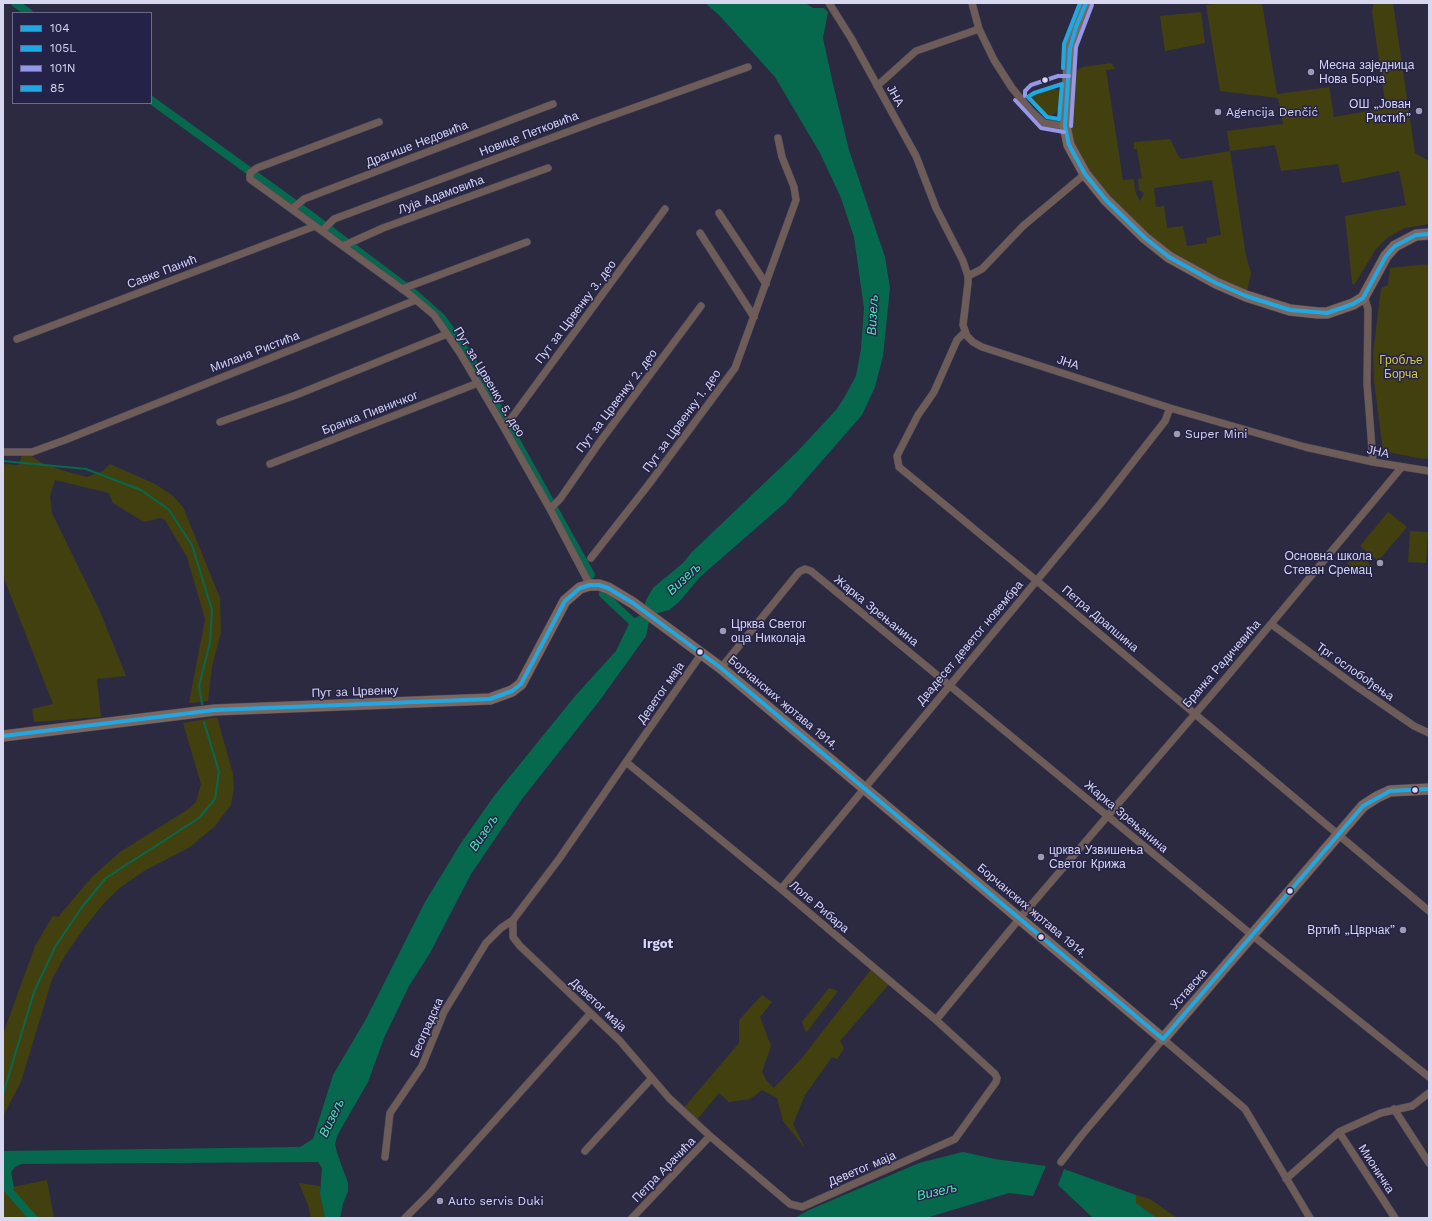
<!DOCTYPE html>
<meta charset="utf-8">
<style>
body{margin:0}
#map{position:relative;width:1432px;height:1221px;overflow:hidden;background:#2c2a40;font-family:"Work Sans",sans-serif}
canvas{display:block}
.frame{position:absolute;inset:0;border:4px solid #d7d7f0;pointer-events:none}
.legend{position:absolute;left:12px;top:12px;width:140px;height:92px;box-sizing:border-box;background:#252248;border:1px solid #6c6a8b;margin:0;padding:5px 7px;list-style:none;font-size:12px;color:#d7d7f0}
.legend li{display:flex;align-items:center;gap:8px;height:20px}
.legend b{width:20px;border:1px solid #6c6a8b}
</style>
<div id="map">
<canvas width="1432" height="1221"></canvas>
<div class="frame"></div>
<ul class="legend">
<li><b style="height:5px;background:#20a8e3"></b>104</li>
<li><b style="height:5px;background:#20a8e3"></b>105L</li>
<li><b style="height:5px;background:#9597e9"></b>101N</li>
<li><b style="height:5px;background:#20a8e3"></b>85</li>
</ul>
</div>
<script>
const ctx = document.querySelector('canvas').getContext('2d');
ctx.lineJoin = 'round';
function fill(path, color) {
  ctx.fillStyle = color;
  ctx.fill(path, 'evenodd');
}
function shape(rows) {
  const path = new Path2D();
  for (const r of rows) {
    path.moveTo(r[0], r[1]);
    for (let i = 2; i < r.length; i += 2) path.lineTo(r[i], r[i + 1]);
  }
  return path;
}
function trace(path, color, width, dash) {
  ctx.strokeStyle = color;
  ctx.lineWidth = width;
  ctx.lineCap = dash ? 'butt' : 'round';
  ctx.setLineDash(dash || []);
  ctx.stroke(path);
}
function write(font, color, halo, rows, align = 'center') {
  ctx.font = font + ' "Work Sans",sans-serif';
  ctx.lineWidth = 3;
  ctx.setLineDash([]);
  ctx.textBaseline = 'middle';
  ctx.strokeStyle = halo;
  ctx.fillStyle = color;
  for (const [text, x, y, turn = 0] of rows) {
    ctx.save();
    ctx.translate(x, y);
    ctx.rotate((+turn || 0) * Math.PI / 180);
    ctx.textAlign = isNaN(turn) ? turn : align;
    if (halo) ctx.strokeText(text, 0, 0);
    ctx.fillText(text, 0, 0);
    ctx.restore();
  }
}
const green = shape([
 [1227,3,1262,3,1277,94,1329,87,1334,117,1386,108,1372,12,1374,3,1393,3,1415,153,1429,161,1429,224,1405,228,1387,238,1376,249,1354,285,1352,283,1345,216,1406,205,1399,171,1342,183,1338,164,1281,171,1275,145,1230,151,1246,256,1251,273,1246,296,1145,238,1071,151,1068,75,1083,67,1111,63,1115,69,1106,70,1123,180,1134,179,1135,191,1140,201,1144,193,1139,190,1138,179,1142,178,1137,149,1134,149,1134,142,1170,139,1179,157,1182,159,1230,151,1227,131,1283,124,1278,98,1220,91,1206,5],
 [1212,180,1221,235,1206,238,1207,243,1187,246,1183,226,1167,228,1164,206,1156,207,1154,188],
 [1201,12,1205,43,1165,51,1160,16],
 [1052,89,1060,90,1062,92,1060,105,1056,113,1048,116,1043,115,1039,112,1030,100,1034,95],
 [1429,264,1429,459,1418,458,1383,451,1374,381,1373,354,1381,288,1388,285,1390,268],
 [22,455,30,455,40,462,61,470,87,477,103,471,110,464,155,484,172,495,183,507,220,598,221,632,212,666,208,701,189,703,205,619,187,557,165,520,160,518,144,522,113,503,109,493,55,480,50,496,52,513,99,609,126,676,97,679,101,717,34,722,32,709,53,704,3,576,3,464,19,465],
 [1388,512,1407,527,1378,561,1360,546],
 [1410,531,1428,532,1426,563,1408,562],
 [1356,552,1372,566,1363,576,1347,563],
 [217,717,233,774,234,788,231,805,215,826,190,847,144,871,121,887,105,902,85,927,66,954,52,979,21,1082,3,1116,3,1034,35,946,53,916,58,917,92,877,120,852,187,810,196,802,201,784,183,723],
 [873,967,891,982,840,1041,844,1049,837,1059,832,1057,805,1095,793,1124,805,1148,783,1121,777,1098,762,1090,750,1099,729,1102,719,1093,695,1122,682,1110,739,1043,739,1020,762,995,772,1002,760,1017,771,1046,762,1072,767,1081,774,1088,801,1059],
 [829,988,838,991,806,1033,802,1022],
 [47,1180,54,1218,3,1218,3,1189],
 [299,1183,320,1186,320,1194,325,1218,311,1218,308,1205],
 [1136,1195,1150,1199,1177,1218,1157,1218,1136,1203]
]);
const water = shape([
 [705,3,805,3,813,8,824,8,828,12,823,38,833,84,849,150,885,257,890,288,883,356,875,387,862,415,786,502,700,577,679,602,669,610,655,614,649,622,646,636,600,700,522,799,471,874,430,953,409,986,384,1038,368,1082,337,1136,335,1144,337,1153,348,1183,348,1191,343,1204,340,1218,325,1218,320,1194,322,1168,318,1162,21,1164,15,1167,11,1172,14,1188,4,1192,3,1151,300,1147,313,1139,333,1075,366,1019,425,902,461,843,494,796,576,695,616,651,629,624,633,619,643,614,646,600,653,588,683,563,692,552,797,452,836,410,844,398,856,376,861,349,864,308,854,237,841,198,820,153,775,77,719,15],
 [963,1152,995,1159,1046,1166,1033,1196,1009,1193,926,1218,795,1218,809,1210,919,1163],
 [1064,1169,1136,1195,1136,1203,1157,1218,1092,1217,1058,1185]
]);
const stream = shape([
 [3,461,86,469,141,490,169,510,192,545,212,610,210,643,199,686,202,704],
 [3,1094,34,992,55,947,82,907,106,878,199,818,215,799,219,772,204,722]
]);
const canal = shape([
 [15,3,29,13],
 [151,100,309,214,415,294,442,318,468,354,591,575],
 [603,594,639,628],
 [3,1184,33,1218]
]);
const street = shape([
 [829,3,851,38,916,156,936,208,963,261,968,276,968,283,963,325,967,336,973,342,982,347,1170,408,1305,447,1373,462,1429,471],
 [972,3,979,29,994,60,1012,88,1031,111,1044,123,1065,126],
 [877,86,916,51,979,29],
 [379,122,257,168,250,173,250,179,409,294,434,315,460,353,503,426,550,509,590,585],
 [292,209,304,199,553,104],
 [719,213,766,284],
 [322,231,334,219,594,122,748,67],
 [700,233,754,317],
 [343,246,383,228,548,168],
 [968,276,982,269,1023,226,1085,174],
 [402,289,527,242],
 [1364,296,1368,309,1367,383,1373,462],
 [965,332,957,340,934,392,918,415,901,448,897,456,899,467,1037,581,1429,911],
 [17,339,315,226],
 [220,422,296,395,447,334],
 [503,426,510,420,665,209],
 [3,452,32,452,65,440,416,300],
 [270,464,478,383],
 [550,509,560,499,599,443,701,306],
 [591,558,649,484,735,368,796,200,794,187,782,157,778,138],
 [1271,624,1353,684,1414,726,1429,733],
 [721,668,799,572,805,569,811,571,1247,931,1429,1077],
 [626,762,781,889,936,1020,995,1074,997,1078,996,1082,955,1139,802,1207,790,1204,710,1136,669,1098,620,1041,520,946,513,937,513,920,559,859,626,762,702,653],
 [781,889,1101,503,1165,421,1170,408],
 [936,1020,1020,918,1225,679,1401,468],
 [1394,1109,1429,1163],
 [1339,1132,1395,1218],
 [585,1151,651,1079],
 [385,1157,390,1113,422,1066,444,1012,486,943,501,928,513,920],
 [1061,1162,1081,1136,1163,1039,1245,1109,1310,1218],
 [1286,1179,1339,1132,1381,1113,1412,1106,1429,1093],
 [405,1218,430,1193,590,1014],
 [632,1218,710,1136]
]);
const secondary = shape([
 [1086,3,1076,27,1070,49,1065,126,1069,145,1085,174,1106,200,1145,238,1169,257,1216,283,1246,296,1290,310,1318,313,1327,313,1353,304,1363,298,1386,256,1395,246,1416,235,1429,234],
 [3,736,215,710,490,699,512,691,521,684,565,601,580,588,590,585,599,585,608,588,633,603,721,668,1163,1039,1363,806,1377,797,1390,791,1429,789]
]);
const bus1 = shape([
 [3,736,215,710,490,699,512,691,521,684,565,601,580,588,590,585,599,585,608,588,633,603,721,668,1163,1039],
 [1163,1039,1363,806,1390,791,1429,789]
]);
const bus2 = shape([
 [1086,3,1076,27,1070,49,1065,126,1069,145,1085,174,1106,200,1145,238,1169,257,1216,283,1246,296,1290,310,1327,313,1353,304,1363,298,1386,256,1395,246,1416,235,1429,234]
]);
const bus3 = shape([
 [1025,96,1025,91,1031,85,1058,76,1069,76],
 [1015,100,1041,128,1064,132],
 [1071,126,1076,47,1092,5]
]);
const bus4 = shape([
 [1063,68,1064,44,1080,3],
 [1062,84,1059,119,1047,117,1028,97,1034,93,1062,84]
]);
const markers = [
 [1311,72,4,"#9b9ab2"],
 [1045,80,3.5,"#d7d7f0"],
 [1419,111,4,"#9b9ab2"],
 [1218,112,4,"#9b9ab2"],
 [1177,434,4,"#9b9ab2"],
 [1380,563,4,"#9b9ab2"],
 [723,631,4,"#9b9ab2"],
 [700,652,3.5,"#d7d7f0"],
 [1415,790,3.5,"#d7d7f0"],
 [1041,857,4,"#9b9ab2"],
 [1290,891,3.5,"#d7d7f0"],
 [1403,930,4,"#9b9ab2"],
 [1041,937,3.5,"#d7d7f0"],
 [440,1201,4,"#9b9ab2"]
];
const poiNames = [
 ["Месна заједница",1319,65],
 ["Нова Борча",1319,79],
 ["ОШ „Јован",1411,104,"right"],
 ["Ристић”",1411,118,"right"],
 ["Agencija Denčić",1226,112],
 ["Super Mini",1185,434],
 ["Основна школа",1372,556,"right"],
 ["Стеван Сремац",1372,570,"right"],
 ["Црква Светог",731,624],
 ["оца Николаја",731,638],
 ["црква Узвишења",1049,850],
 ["Светог Крижа",1049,864],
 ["Вртић „Цврчак”",1395,930,"right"],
 ["Auto servis Duki",448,1201]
];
const streetNames = [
 ["ЈНА",895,96,61],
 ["Новице Петковића",529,134,-21],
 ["Драгише Недовића",417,144,-21],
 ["Луја Адамовића",441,195,-20],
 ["Савке Панић",162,272,-21],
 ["Пут за Црвенку 3. део",576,312,-53],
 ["Милана Ристића",255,352,-21],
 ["ЈНА",1068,363,18],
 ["Пут за Црвенку 5. део",489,382,59],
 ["Пут за Црвенку 2. део",617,401,-53],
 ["Бранка Пивничког",370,413,-21],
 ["Пут за Црвенку 1. део",682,421,-54],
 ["ЈНА",1378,452,12],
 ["Жарка Зрењанина",876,611,39],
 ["Петра Драпшина",1100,619,40],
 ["Двадесет деветог новембра",970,643,-50],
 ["Бранка Радичевића",1222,664,-49],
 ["Трг ослобођења",1355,672,35],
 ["Пут за Црвенку",355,692,-2],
 ["Деветог маја",661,693,-55],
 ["Борчанских жртава 1914.",783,703,40],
 ["Жарка Зрењанина",1126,817,40],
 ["Лоле Рибара",819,907,40],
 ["Борчанских жртава 1914.",1032,911,40],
 ["Уставска",1189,989,-49],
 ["Деветог маја",598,1005,43],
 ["Београдска",427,1028,-66],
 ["Деветог маја",862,1169,-23],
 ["Мионичка",1376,1169,57],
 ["Петра Арачића",664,1170,-46]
];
const parkNames = [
 ["Гробље",1401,360],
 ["Борча",1401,374]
];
const waterNames = [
 ["Визељ",873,315,-87],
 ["Визељ",684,579,-43],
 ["Визељ",484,833,-56],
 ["Визељ",332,1118,-64],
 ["Визељ",937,1192,-13]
];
const neighbourhoodNames = [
 ["Irgot",658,944]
];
fill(green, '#434010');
fill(water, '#06694e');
trace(stream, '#06694e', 2);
trace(canal, '#06694e', 8);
trace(street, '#49475a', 8);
trace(secondary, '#49475a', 12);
trace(street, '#6d5c58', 7);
trace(secondary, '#7c6660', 11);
trace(bus1, '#20a8e3', 4);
trace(bus2, '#20a8e3', 4);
trace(bus3, '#9597e9', 4);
trace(bus4, '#20a8e3', 4);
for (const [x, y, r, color] of markers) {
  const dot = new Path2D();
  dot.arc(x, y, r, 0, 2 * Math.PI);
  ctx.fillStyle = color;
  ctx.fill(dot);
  trace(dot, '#252248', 1.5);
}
write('12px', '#d7d7f0', '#252248', poiNames, 'left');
write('12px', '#d7d7f0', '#252248', streetNames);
write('12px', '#d5ca3d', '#252248', parkNames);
write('italic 13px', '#46e7af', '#252248', waterNames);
write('bold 13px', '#d7d7f0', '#252248', neighbourhoodNames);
</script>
